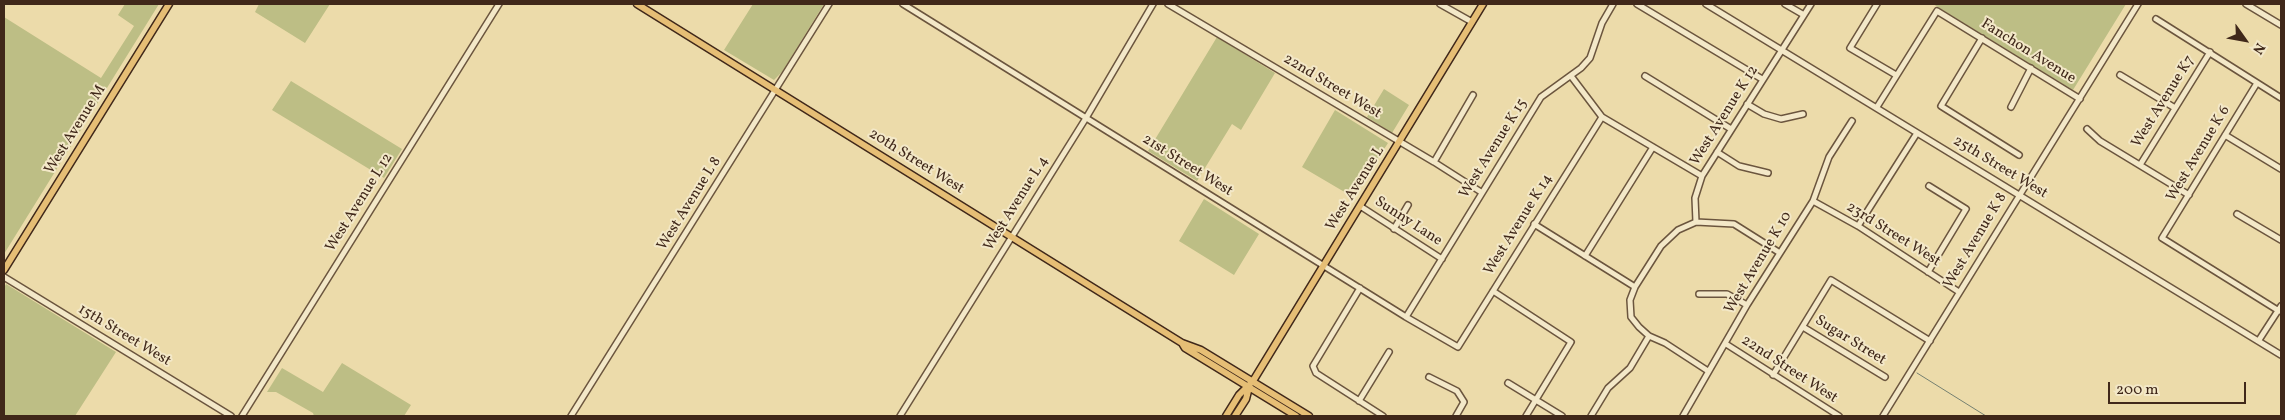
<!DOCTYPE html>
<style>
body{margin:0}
#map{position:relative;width:2285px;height:420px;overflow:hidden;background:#ecdbaa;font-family:Vollkorn,serif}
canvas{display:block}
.frame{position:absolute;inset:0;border:5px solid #40281a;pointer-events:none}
.north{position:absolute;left:2220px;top:15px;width:50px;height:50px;-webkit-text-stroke:4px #f3e8c8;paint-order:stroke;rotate:122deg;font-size:14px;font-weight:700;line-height:20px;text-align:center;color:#40281a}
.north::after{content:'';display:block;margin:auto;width:18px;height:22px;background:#40281a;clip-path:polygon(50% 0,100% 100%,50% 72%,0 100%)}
.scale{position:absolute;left:2108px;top:382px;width:138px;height:22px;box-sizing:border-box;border:2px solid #40281a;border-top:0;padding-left:6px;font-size:15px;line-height:18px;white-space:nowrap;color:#40281a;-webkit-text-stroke:4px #f3e8c8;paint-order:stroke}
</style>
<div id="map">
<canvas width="2285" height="420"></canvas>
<div class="frame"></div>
<div class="north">N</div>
<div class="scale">200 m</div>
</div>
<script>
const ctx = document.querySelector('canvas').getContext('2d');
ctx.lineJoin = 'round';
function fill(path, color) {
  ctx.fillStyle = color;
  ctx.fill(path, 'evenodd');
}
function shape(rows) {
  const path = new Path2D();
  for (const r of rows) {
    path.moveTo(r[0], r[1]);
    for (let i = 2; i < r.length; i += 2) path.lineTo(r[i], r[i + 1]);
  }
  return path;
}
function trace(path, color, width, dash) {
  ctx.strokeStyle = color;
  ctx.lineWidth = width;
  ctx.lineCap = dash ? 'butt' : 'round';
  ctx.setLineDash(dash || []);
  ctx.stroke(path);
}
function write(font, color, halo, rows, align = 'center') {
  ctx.font = font + ' Vollkorn,serif';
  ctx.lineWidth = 4;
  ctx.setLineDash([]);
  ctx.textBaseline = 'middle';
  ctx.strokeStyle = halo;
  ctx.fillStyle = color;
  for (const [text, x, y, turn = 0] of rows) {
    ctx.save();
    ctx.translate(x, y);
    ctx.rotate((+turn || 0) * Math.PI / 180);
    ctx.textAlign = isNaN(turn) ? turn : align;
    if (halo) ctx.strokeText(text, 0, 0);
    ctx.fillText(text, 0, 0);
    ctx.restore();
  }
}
const green = shape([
 [125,4,159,4,4,254,4,17,101,78,134,26,118,15],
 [259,4,330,4,305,43,255,12],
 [753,4,824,4,782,72,774,80,724,50],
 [1933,4,2126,4,2073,90],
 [1217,37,1275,73,1241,130,1232,124,1197,181,1148,151],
 [291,81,402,149,384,178,272,110],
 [1384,89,1409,105,1392,133,1367,117],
 [1335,110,1388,143,1353,197,1302,167],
 [1204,199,1259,234,1234,275,1179,241],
 [6,284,116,352,75,416,4,416,4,288],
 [342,363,411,405,404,416,314,416,313,413,276,392,267,392,282,368,323,392]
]);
const stream = shape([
 [1917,373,1986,416]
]);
const minor = shape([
 [903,4,1406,317,1458,347,1602,117],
 [1168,4,1434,162,1481,192],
 [1440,4,1472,22],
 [1637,4,1762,79],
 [1706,4,2281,355],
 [1785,4,1804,15],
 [1877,4,1850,48,1896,75],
 [2246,4,2281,25],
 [2156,19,2281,98],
 [1982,38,1941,106,2019,155],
 [2120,75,2175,108],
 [1571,76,1602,117,1702,176],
 [1645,76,1731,129],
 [2257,83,2162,238,2279,311],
 [1747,104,1764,114,1781,119,1803,114],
 [1877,107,1937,11,2080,99],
 [2011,107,2031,68],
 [2087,129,2100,141,2189,195],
 [2225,135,2281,169],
 [1717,152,1739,166,1768,173],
 [1434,162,1473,95],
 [2140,165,2210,52],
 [1813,201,1858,226,1959,292],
 [1360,206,1442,259],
 [2237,214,2281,240],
 [1696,222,1734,224,1780,253],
 [1534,224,1635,287,1630,300,1631,317,1639,327,1649,336,1665,343,1708,371],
 [1858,226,1917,133],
 [1394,229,1408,205],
 [1585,256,1653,147],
 [1928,272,1966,209,1929,186],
 [4,277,231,416],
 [1635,287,1661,246,1678,230,1696,222,1695,198,1702,176,1811,4],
 [1360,288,1313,366,1316,373,1383,416],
 [1493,291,1571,342,1526,416],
 [1699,294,1727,294,1747,305],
 [1406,317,1541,97,1581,68,1590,58,1602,23,1613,4],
 [1803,327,1885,377],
 [2259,340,2281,306],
 [1726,344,1839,416],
 [1773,375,1831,280,1930,341],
 [1429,377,1457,391,1464,402,1456,416],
 [1508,383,1562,416],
 [1359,401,1389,352],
 [242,416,499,4],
 [571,416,829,4],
 [900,416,1086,118,1153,4],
 [1591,416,1608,388,1630,368,1649,336],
 [1683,416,1747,305,1813,201,1829,157,1852,121],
 [1883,416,2138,4]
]);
const major = shape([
 [637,4,1182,343,1201,350,1309,416],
 [4,270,169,4],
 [1182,343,1185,348,1296,416],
 [1226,416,1239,395,1253,381,1483,4],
 [1235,416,1246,399,1249,387]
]);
const streetNames = [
 ["Fanchon Avenue",2028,52,32],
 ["22nd Street West",1332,87,31],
 ["West Avenue K7",2164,102,-58],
 ["West Avenue K 12",1725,116,-58],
 ["West Avenue M",76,130,-58],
 ["West Avenue K 15",1494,149,-58],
 ["West Avenue K 6",2199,154,-59],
 ["20th Street West",916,162,32],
 ["21st Street West",1187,166,32],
 ["25th Street West",2000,168,31],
 ["West Avenue L",1356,189,-58],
 ["West Avenue L 12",360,203,-58],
 ["West Avenue L 8",690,204,-58],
 ["West Avenue L 4",1017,204,-58],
 ["Sunny Lane",1408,222,33],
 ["West Avenue K 14",1519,225,-58],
 ["23rd Street West",1893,235,32],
 ["West Avenue K 8",1976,241,-59],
 ["West Avenue K 10",1759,263,-59],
 ["15th Street West",124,336,31],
 ["Sugar Street",1850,341,32],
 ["22nd Street West",1789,370,33]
];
fill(green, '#bdbe85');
trace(stream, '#758071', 1);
trace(minor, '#6b553e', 8);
trace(major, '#40281a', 9);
trace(minor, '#f3e8c8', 5);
trace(major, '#e6be75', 6);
write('15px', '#40281a', '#f3e8c8', streetNames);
</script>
